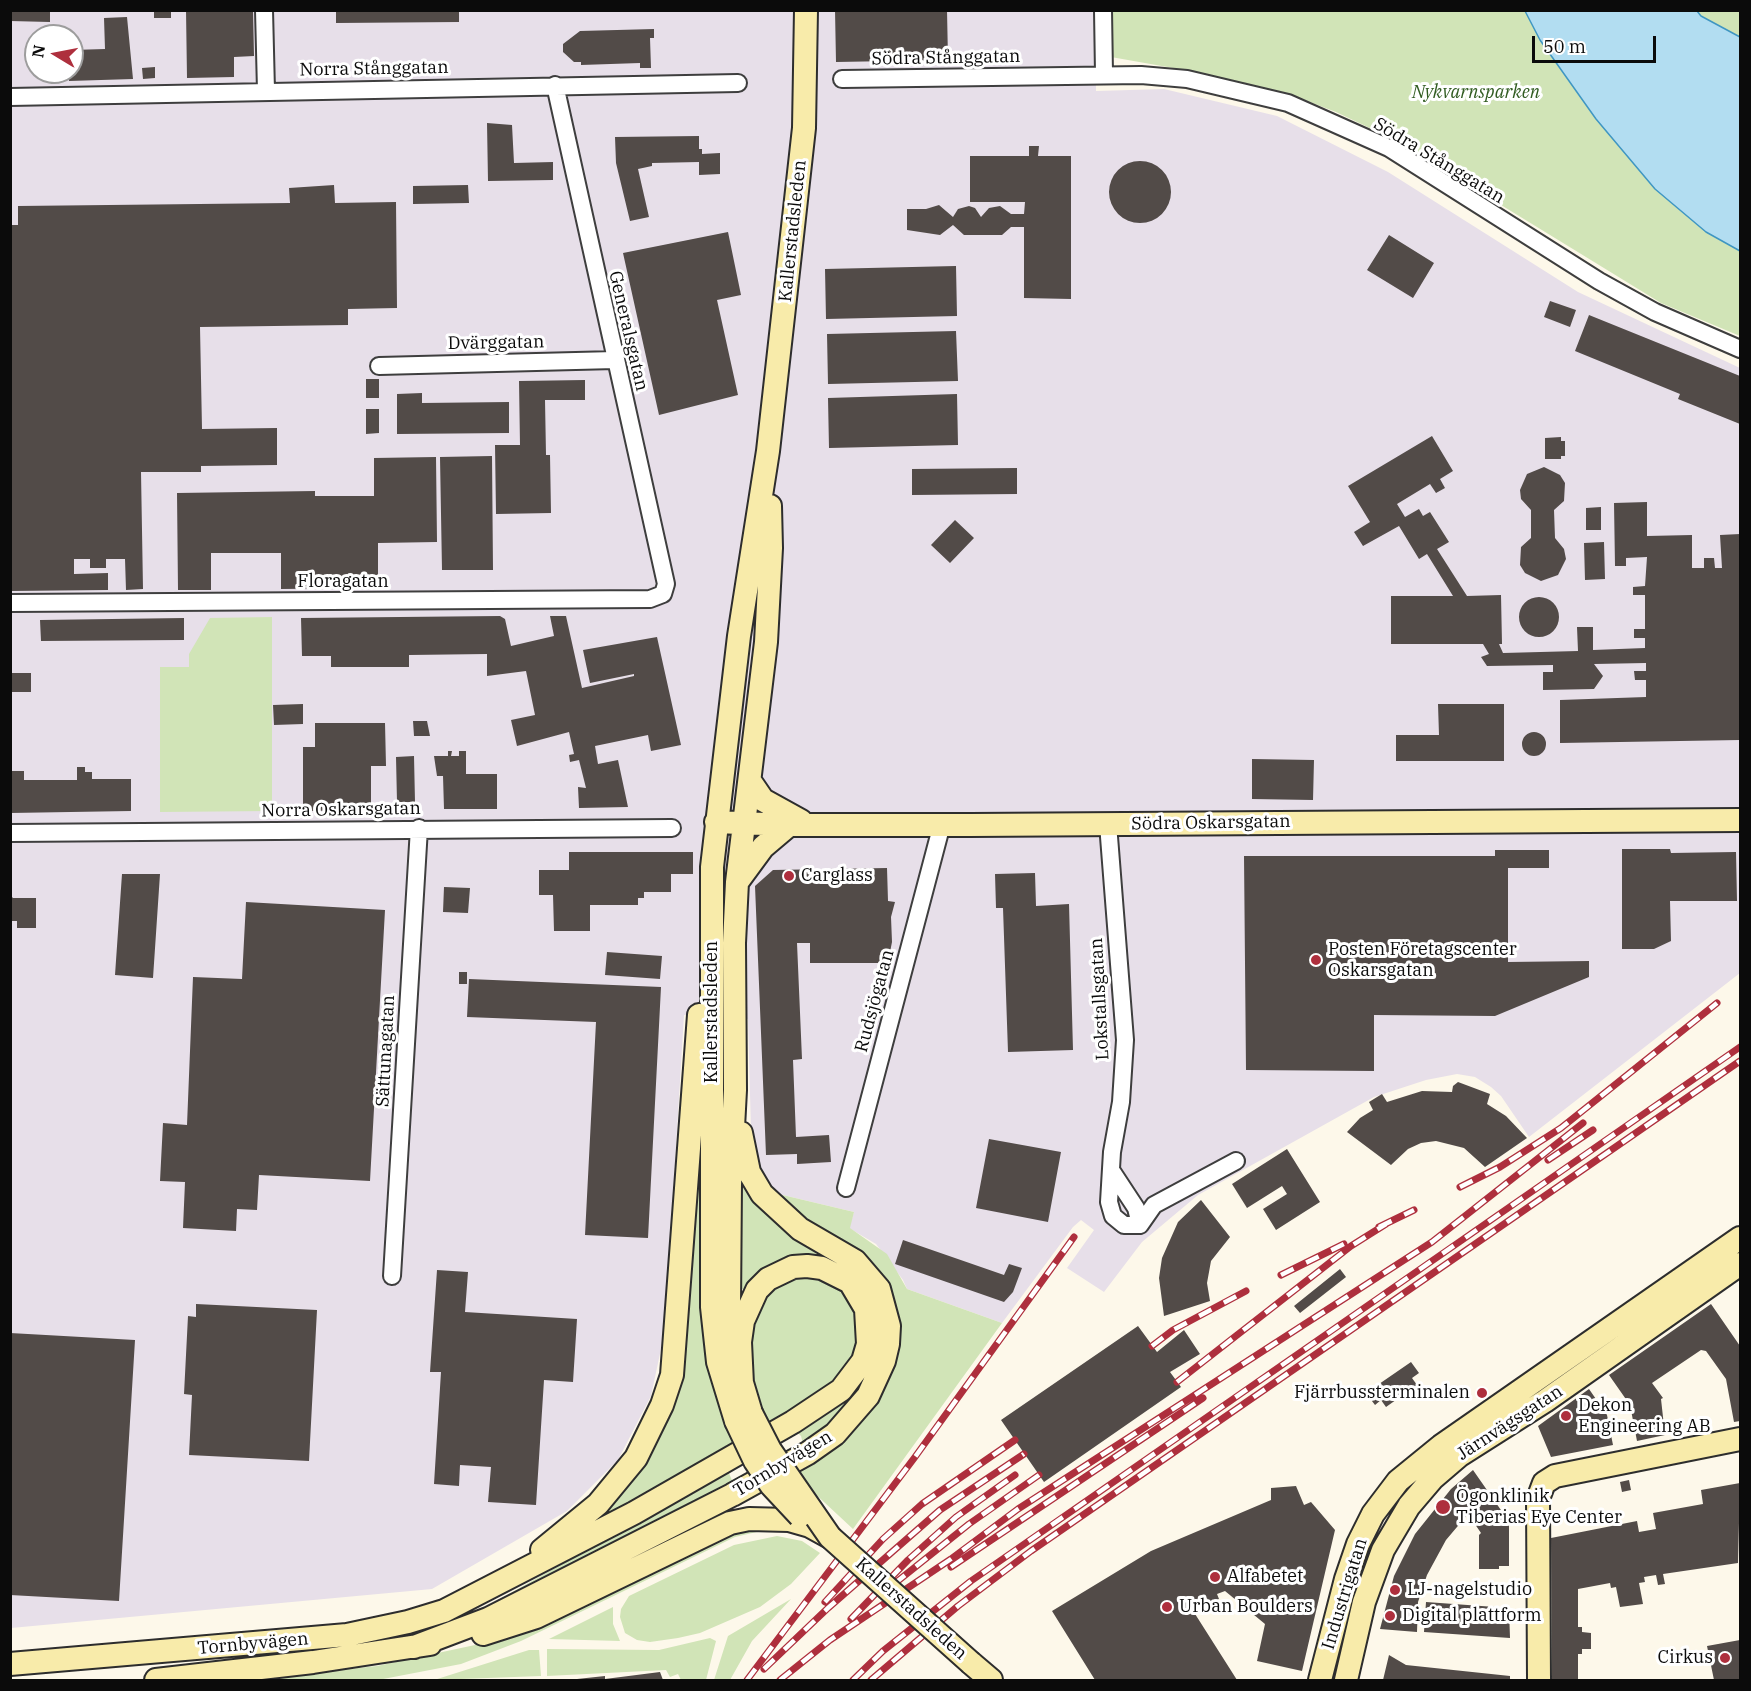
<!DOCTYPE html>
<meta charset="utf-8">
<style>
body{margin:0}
#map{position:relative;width:1751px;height:1691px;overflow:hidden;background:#fdf8ea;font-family:"IBM Plex Serif",serif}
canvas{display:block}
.frame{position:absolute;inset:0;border:12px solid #0b0b0b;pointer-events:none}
.north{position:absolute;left:24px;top:24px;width:60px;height:60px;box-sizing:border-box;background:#fff;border:2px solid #9d9d9d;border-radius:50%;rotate:280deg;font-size:16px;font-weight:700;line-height:24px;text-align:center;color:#0b0b0b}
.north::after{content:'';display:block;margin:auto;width:21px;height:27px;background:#ae2f3d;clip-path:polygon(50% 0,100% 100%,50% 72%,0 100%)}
.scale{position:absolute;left:1532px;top:36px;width:124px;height:27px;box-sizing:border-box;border:3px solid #0b0b0b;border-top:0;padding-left:8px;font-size:18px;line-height:21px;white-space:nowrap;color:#0b0b0b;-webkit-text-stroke:4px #fff;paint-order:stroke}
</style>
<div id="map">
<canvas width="1751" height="1691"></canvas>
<div class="frame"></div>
<div class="north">N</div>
<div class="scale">50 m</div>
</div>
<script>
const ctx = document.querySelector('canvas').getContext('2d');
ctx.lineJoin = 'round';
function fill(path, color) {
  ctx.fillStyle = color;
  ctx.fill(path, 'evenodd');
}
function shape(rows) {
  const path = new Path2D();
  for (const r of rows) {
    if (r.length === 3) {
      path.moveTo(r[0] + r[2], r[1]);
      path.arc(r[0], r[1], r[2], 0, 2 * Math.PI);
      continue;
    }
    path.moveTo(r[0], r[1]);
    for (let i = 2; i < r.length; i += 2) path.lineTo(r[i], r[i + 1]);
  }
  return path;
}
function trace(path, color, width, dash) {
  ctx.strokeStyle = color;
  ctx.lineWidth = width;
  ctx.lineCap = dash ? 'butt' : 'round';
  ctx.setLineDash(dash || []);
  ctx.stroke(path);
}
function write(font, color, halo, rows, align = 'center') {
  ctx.font = font + ' "IBM Plex Serif",serif';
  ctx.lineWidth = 6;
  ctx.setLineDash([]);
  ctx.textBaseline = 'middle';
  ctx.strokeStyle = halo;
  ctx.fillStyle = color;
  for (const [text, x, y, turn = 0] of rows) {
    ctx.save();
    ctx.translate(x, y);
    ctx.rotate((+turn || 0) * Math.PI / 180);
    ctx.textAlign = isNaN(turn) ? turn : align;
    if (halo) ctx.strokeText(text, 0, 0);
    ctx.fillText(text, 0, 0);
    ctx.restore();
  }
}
const industrial = shape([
 [11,11,1095,11,1096,91,1164,89,1277,116,1388,172,1578,292,1740,368,1740,973,1529,1137,1501,1096,1491,1087,1475,1077,1457,1074,1426,1080,1374,1097,1198,1195,1142,1242,1104,1292,1067,1268,1094,1230,1081,1220,1073,1227,1002,1323,907,1289,903,1280,876,1244,849,1228,854,1212,770,1192,761,1177,751,1132,748,1019,684,1015,665,1330,651,1396,618,1460,567,1511,432,1589,11,1628],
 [36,36,72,36,72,72,36,72]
]);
const green = shape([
 [1111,11,1525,11,1540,40,1596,119,1655,189,1706,232,1740,251,1740,336,1661,303,1395,140,1336,112,1294,96,1190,71,1111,57],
 [1697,11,1740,11,1740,37,1701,16],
 [272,617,272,811,160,812,160,667,189,667,189,654,210,618],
 [704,997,737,1443,558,1547,610,1507,643,1465,659,1436],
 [738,1185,747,1185,828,1255,826,1261,748,1289,739,1289],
 [770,1192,854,1212,850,1228,887,1254,907,1289,1002,1323,853,1529,810,1489,798,1473,829,1451,899,1325,895,1302,887,1284,783,1205],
 [809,1275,838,1285,859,1313,858,1354,836,1384,772,1427,761,1407,751,1377,748,1358,751,1318,775,1284,785,1279],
 [845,1398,852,1406,841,1418,803,1444,801,1436,795,1430],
 [728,1471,734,1485,544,1583,437,1630,396,1640,396,1637,436,1626,491,1604],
 [753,1527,765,1530,735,1537,521,1641,461,1664,378,1680,246,1680,377,1666,503,1639,713,1540],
 [777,1536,802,1541,820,1553,791,1584,760,1607,700,1633,678,1638,650,1642,637,1640,625,1633,620,1617,621,1609,629,1596,734,1545],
 [791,1599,752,1641,730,1680,714,1680,728,1636],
 [613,1607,613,1624,620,1641,549,1639],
 [710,1638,716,1641,706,1680,681,1680,678,1674,670,1677,666,1670,547,1676,547,1649,659,1650],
 [529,1650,539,1650,541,1676,434,1680]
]);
const water = shape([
 [1525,11,1697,11,1701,16,1740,37,1740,251,1706,232,1655,189,1596,119,1540,40,1525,11]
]);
const building = shape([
 [10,10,50,10,50,22,10,21],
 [154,10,171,10,171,18,154,18],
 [186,10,253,10,254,56,234,57,234,77,187,78],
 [336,10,459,10,459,22,336,23],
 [835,10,947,10,948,60,836,62],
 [127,17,133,79,69,81,68,72,72,72,72,50,105,49,104,18],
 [654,29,654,38,650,38,651,68,640,68,640,63,581,65,581,62,574,62,563,52,563,44,580,31],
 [155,67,155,78,143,79,142,68],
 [487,123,512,125,514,163,553,162,553,180,488,181],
 [699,136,699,149,702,149,702,154,720,153,720,174,699,175,699,162,652,163,652,166,638,169,649,217,630,221,616,163,615,137],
 [1029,146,1039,146,1038,156,1071,156,1071,299,1024,298,1024,227,1011,227,1002,235,964,235,953,225,940,235,907,230,907,209,926,209,939,205,953,217,958,209,969,206,975,208,981,217,989,208,1000,206,1011,214,1024,214,1025,202,970,202,970,156,1029,156],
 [1140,192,31],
 [334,185,335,203,396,202,397,308,348,309,348,325,200,327,202,429,277,428,277,465,201,466,201,472,141,472,143,589,126,590,125,559,106,559,106,568,90,568,90,559,74,559,74,574,108,573,108,590,10,591,10,225,18,225,18,206,290,203,289,188],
 [468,185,469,203,413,204,413,186],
 [728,232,741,295,717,300,738,395,659,415,623,253],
 [1389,235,1434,263,1413,298,1367,270],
 [956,266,957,316,826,319,825,269],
 [1550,301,1576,310,1570,327,1544,317],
 [1589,315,1740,376,1740,424,1678,399,1680,394,1575,351],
 [956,331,958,381,828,384,827,334],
 [366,379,379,379,379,398,366,398],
 [585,380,585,400,545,400,546,455,550,455,551,513,496,514,495,445,520,445,519,381],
 [422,393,422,403,509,402,509,433,397,434,397,394],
 [957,394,958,445,829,448,828,398],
 [366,409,379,409,379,433,366,434],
 [1432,436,1453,471,1440,479,1445,488,1436,493,1430,484,1397,504,1405,517,1419,509,1423,516,1430,512,1449,542,1437,549,1467,596,1501,595,1502,644,1499,644,1503,653,1578,651,1577,627,1593,627,1593,650,1645,648,1645,638,1634,638,1634,629,1645,629,1645,595,1633,595,1633,587,1645,586,1647,557,1626,558,1626,566,1615,566,1614,503,1647,502,1647,536,1692,535,1692,568,1704,568,1704,558,1714,558,1715,568,1722,568,1720,535,1740,534,1740,740,1560,743,1560,700,1646,697,1646,680,1635,680,1634,671,1646,671,1646,663,1594,664,1603,676,1594,689,1543,690,1543,672,1553,672,1553,665,1487,666,1481,657,1489,654,1483,644,1391,644,1391,596,1453,596,1427,554,1419,559,1399,526,1363,546,1354,532,1370,522,1348,486],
 [1561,437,1561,441,1565,441,1565,456,1561,456,1561,459,1545,459,1545,438],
 [492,456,493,570,442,570,440,457],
 [436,457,437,542,378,543,378,588,281,589,281,553,211,553,211,590,178,590,177,493,315,491,315,496,374,496,374,458],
 [1544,467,1560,475,1565,483,1564,501,1554,510,1555,538,1564,549,1566,559,1558,575,1541,581,1525,573,1520,565,1521,547,1531,538,1531,510,1521,499,1520,490,1527,474],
 [1017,468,1017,494,912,495,912,469],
 [1601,507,1601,530,1586,530,1586,508],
 [955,520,974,538,950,563,931,545],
 [1604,542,1605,579,1585,580,1584,543],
 [1539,617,20],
 [500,616,505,619,511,646,554,636,550,616,566,616,582,688,634,676,634,674,590,683,583,650,657,637,681,745,651,751,648,735,595,746,598,764,618,760,628,807,579,808,578,787,586,788,579,760,570,762,569,755,574,754,569,732,517,746,511,720,535,715,526,671,487,676,487,654,409,655,409,667,331,667,331,656,302,656,301,618],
 [184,618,184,640,41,641,40,620],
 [10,673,31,673,31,692,10,692],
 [303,704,303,724,274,725,273,705],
 [1438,704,1504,704,1504,761,1396,761,1396,735,1439,735],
 [413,721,427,721,430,736,414,736],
 [315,723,385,723,386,766,371,766,371,810,303,811,303,747,315,747],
 [1534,744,12],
 [448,751,452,751,451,756,459,756,459,751,466,751,466,774,497,774,497,809,444,809,443,776,437,776,434,756,448,756],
 [414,756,415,802,397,802,396,757],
 [1252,759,1314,760,1313,800,1252,799],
 [77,767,85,767,85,772,92,772,92,779,131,779,131,811,10,813,10,771,24,771,24,780,77,780],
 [1622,849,1670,849,1671,853,1736,852,1737,901,1670,901,1671,941,1654,949,1622,949],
 [1495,850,1549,850,1549,868,1508,868,1508,962,1589,961,1589,977,1495,1016,1374,1015,1374,1071,1246,1070,1244,856,1495,856],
 [569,852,693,852,693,874,671,874,671,892,644,892,644,898,638,898,638,905,590,905,590,931,554,931,553,895,539,895,539,870,569,870],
 [887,868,888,901,895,902,891,917,892,942,890,952,883,950,883,963,810,963,810,943,797,943,802,1059,793,1060,796,1137,829,1135,831,1162,797,1164,797,1154,766,1155,755,886,773,870],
 [1035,873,1036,906,1069,904,1073,1050,1008,1052,1003,908,996,908,995,874],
 [122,874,160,874,153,978,115,975],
 [444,887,470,888,468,913,443,912],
 [10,895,13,898,36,898,36,928,17,928,17,921,10,921],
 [246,902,385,910,370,1181,259,1175,257,1210,237,1209,236,1231,183,1228,185,1182,160,1181,163,1123,187,1125,193,977,242,979],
 [607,952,662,956,660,979,605,975],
 [459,972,467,972,467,984,459,984],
 [469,979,661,987,648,1238,585,1235,596,1022,467,1017],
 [1458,1082,1490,1094,1487,1104,1506,1116,1527,1138,1485,1167,1464,1148,1436,1141,1421,1143,1408,1149,1391,1165,1347,1132,1360,1118,1373,1110,1369,1102,1382,1094,1387,1102,1422,1091,1452,1092,1453,1086],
 [989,1139,1061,1152,1048,1222,976,1208],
 [1287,1149,1320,1202,1276,1230,1263,1209,1287,1194,1282,1186,1247,1208,1232,1184],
 [1201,1200,1230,1237,1211,1261,1207,1283,1210,1301,1164,1316,1159,1278,1162,1258,1178,1222],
 [903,1240,1004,1275,1009,1264,1022,1268,1013,1292,1004,1302,895,1264],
 [1340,1269,1346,1277,1300,1313,1294,1306],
 [437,1270,468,1272,465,1312,577,1319,573,1382,544,1380,536,1505,488,1502,491,1467,460,1465,459,1486,434,1484,441,1372,430,1372],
 [196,1304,317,1310,309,1461,189,1455,192,1395,184,1394,188,1316,196,1317],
 [1711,1304,1740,1346,1740,1421,1734,1422,1726,1379,1706,1351,1701,1350,1652,1383,1663,1398,1661,1399,1665,1435,1637,1441,1630,1405,1609,1375],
 [1138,1326,1157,1352,1184,1330,1200,1354,1170,1372,1181,1387,1044,1482,1001,1420],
 [10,1333,135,1340,119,1601,10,1595],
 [1411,1362,1419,1373,1412,1378,1417,1385,1386,1407,1381,1400,1375,1405,1366,1393],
 [1589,1389,1607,1415,1613,1445,1551,1457,1538,1426],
 [1473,1470,1503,1513,1501,1524,1509,1524,1509,1566,1499,1566,1499,1569,1479,1569,1479,1535,1481,1533,1468,1514,1446,1540,1427,1575,1418,1602,1417,1632,1380,1629,1394,1576,1415,1534,1451,1489],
 [1629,1480,1631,1490,1622,1492,1620,1482],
 [1740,1483,1738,1563,1663,1574,1665,1584,1658,1585,1656,1575,1644,1577,1645,1582,1639,1583,1643,1604,1620,1607,1616,1587,1611,1588,1610,1583,1578,1589,1578,1627,1582,1627,1582,1632,1591,1633,1591,1649,1582,1649,1582,1654,1578,1654,1578,1680,1552,1680,1551,1538,1637,1521,1639,1532,1656,1529,1653,1513,1703,1504,1701,1490],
 [1296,1486,1304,1505,1311,1502,1335,1530,1302,1671,1257,1661,1265,1624,1225,1591,1217,1594,1219,1599,1209,1604,1207,1598,1190,1606,1237,1680,1095,1680,1052,1611,1151,1551,1271,1500,1271,1488],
 [1426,1602,1509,1608,1510,1638,1424,1632],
 [1740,1640,1740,1680,1714,1680,1707,1646],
 [1389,1655,1406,1665,1510,1676,1510,1680,1383,1680],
 [660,1672,663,1680,577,1680,577,1679,605,1676,605,1679]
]);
const street = shape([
 [264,10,266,91],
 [1103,10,1104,74],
 [842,79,1141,75,1187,79,1288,103,1389,148,1599,281,1655,312,1740,349],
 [10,97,738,83],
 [379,366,615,360],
 [10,603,650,599,663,594,666,584,555,85],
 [1108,824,1125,1040,1121,1102,1112,1152,1109,1202,1113,1216,1124,1225,1140,1225],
 [10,833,672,828],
 [1113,1173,1136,1208,1140,1225],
 [846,1188,942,824],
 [1140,1225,1154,1205,1236,1161],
 [392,1276,419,828]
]);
const secondary = shape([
 [750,781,763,800,801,821],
 [716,822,789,825,971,825,1740,820],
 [738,881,763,847,789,825],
 [751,1413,731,1346,729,1307,730,1184,735,1090,734,943,737,882,766,642,771,548,770,506],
 [736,1421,718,1362,712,1307,712,867,739,636,768,451,804,128,806,10],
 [542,1550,598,1504,636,1458,662,1405,672,1375,699,1015],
 [483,1634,536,1617,730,1523,749,1519,789,1520,810,1526,830,1537],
 [414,1647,488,1619,732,1495,808,1453,835,1434,868,1396,884,1361,888,1344,889,1326,879,1289,855,1261,800,1229,762,1194,749,1172,741,1133],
 [971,1663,991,1680],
 [10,1664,347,1635,408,1622,444,1611,634,1513,793,1422,841,1390,863,1361,868,1344,866,1309,850,1282,822,1268,807,1266,793,1267,768,1279,757,1290,743,1321,740,1342,742,1384],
 [156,1680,313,1662,430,1644],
 [1320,1680,1346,1579,1358,1544,1373,1514,1398,1481,1441,1446,1740,1238],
 [1346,1680,1364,1602,1383,1550,1409,1506,1432,1479,1460,1455,1545,1401,1740,1264],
 [1539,1680,1538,1499,1544,1483,1555,1476,1740,1439]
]);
const rail = shape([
 [1548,1160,1593,1130],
 [1460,1187,1500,1167,1561,1128,1717,1003],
 [1379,1227,1414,1210],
 [1281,1275,1344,1244],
 [1152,1346,1173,1330,1246,1291],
 [1177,1382,1351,1246,1386,1224],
 [951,1567,1203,1398],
 [894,1584,969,1524,1039,1475],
 [825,1602,883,1539,922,1504,1015,1440],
 [851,1619,908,1560,956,1517,1015,1475],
 [764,1669,828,1608,940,1510,1024,1454],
 [747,1680,915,1457,1074,1237],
 [780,1680,830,1640,951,1559,1018,1509,1432,1242,1583,1123],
 [853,1680,883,1651,971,1581,1740,1047],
 [871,1680,958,1606,1031,1551,1740,1061]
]);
const secondaryBridge = shape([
 [751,1413,770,1450,830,1537,971,1663],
 [736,1421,755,1461,771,1485,800,1516]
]);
const markers = [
 [789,876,6,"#ae2f3d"],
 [1316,960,6,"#ae2f3d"],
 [1482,1393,6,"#ae2f3d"],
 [1566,1416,6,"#ae2f3d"],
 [1443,1507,8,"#ae2f3d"],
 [1215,1577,6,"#ae2f3d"],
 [1395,1590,6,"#ae2f3d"],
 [1167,1607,6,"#ae2f3d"],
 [1390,1616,6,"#ae2f3d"],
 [1725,1658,6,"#ae2f3d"]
];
const streetNames = [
 ["Södra Stånggatan",946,58,-1],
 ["Norra Stånggatan",374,69,-1],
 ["Södra Stånggatan",1439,161,31],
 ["Kallerstadsleden",793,231,-84],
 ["Generalsgatan",628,331,77],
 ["Dvärggatan",496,343,-1],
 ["Floragatan",343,582],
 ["Norra Oskarsgatan",341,810,-1],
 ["Södra Oskarsgatan",1211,823,-1],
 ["Lokstallsgatan",1100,999,-93],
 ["Rudsjögatan",875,1001,-75],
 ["Kallerstadsleden",712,1012,-90],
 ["Sättunagatan",386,1051,-87],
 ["Järnvägsgatan",1510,1423,-33],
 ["Tornbyvägen",783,1464,-31],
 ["Industrigatan",1345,1594,-73],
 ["Kallerstadsleden",911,1609,42],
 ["Tornbyvägen",253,1644,-5]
];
const parkNames = [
 ["Nykvarnsparken",1476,93]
];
const poiNames = [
 ["Carglass",801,876],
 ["Posten Företagscenter",1328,950],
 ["Oskarsgatan",1328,971],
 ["Fjärrbussterminalen",1470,1393,"right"],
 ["Dekon",1578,1406],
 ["Engineering AB",1578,1427],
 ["Ögonklinik",1456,1497],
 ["Tiberias Eye Center",1456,1518],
 ["Alfabetet",1227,1577],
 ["LJ-nagelstudio",1407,1590],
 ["Urban Boulders",1179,1607],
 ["Digital plattform",1402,1616],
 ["Cirkus",1713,1658,"right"]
];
fill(industrial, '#e7dfe9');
fill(green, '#d1e4b7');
fill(water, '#b2ddf1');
trace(water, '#3f96c2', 1.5);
fill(building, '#524b48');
trace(street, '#3e3e3e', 20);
trace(secondary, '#2d2d2d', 26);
trace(street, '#fff', 16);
trace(secondary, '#f8ebaa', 22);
trace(rail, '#ae2f3d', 7);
trace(rail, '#fff', 4.5, [14]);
trace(secondaryBridge, '#2d2d2d', 26, []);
trace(secondaryBridge, '#f8ebaa', 22);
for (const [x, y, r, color] of markers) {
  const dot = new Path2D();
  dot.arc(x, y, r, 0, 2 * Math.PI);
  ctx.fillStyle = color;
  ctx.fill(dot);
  trace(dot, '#fff', 2);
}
write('18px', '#0b0b0b', '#fff', streetNames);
write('italic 18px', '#315c21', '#fff', parkNames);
write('18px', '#0b0b0b', '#fff', poiNames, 'left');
</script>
